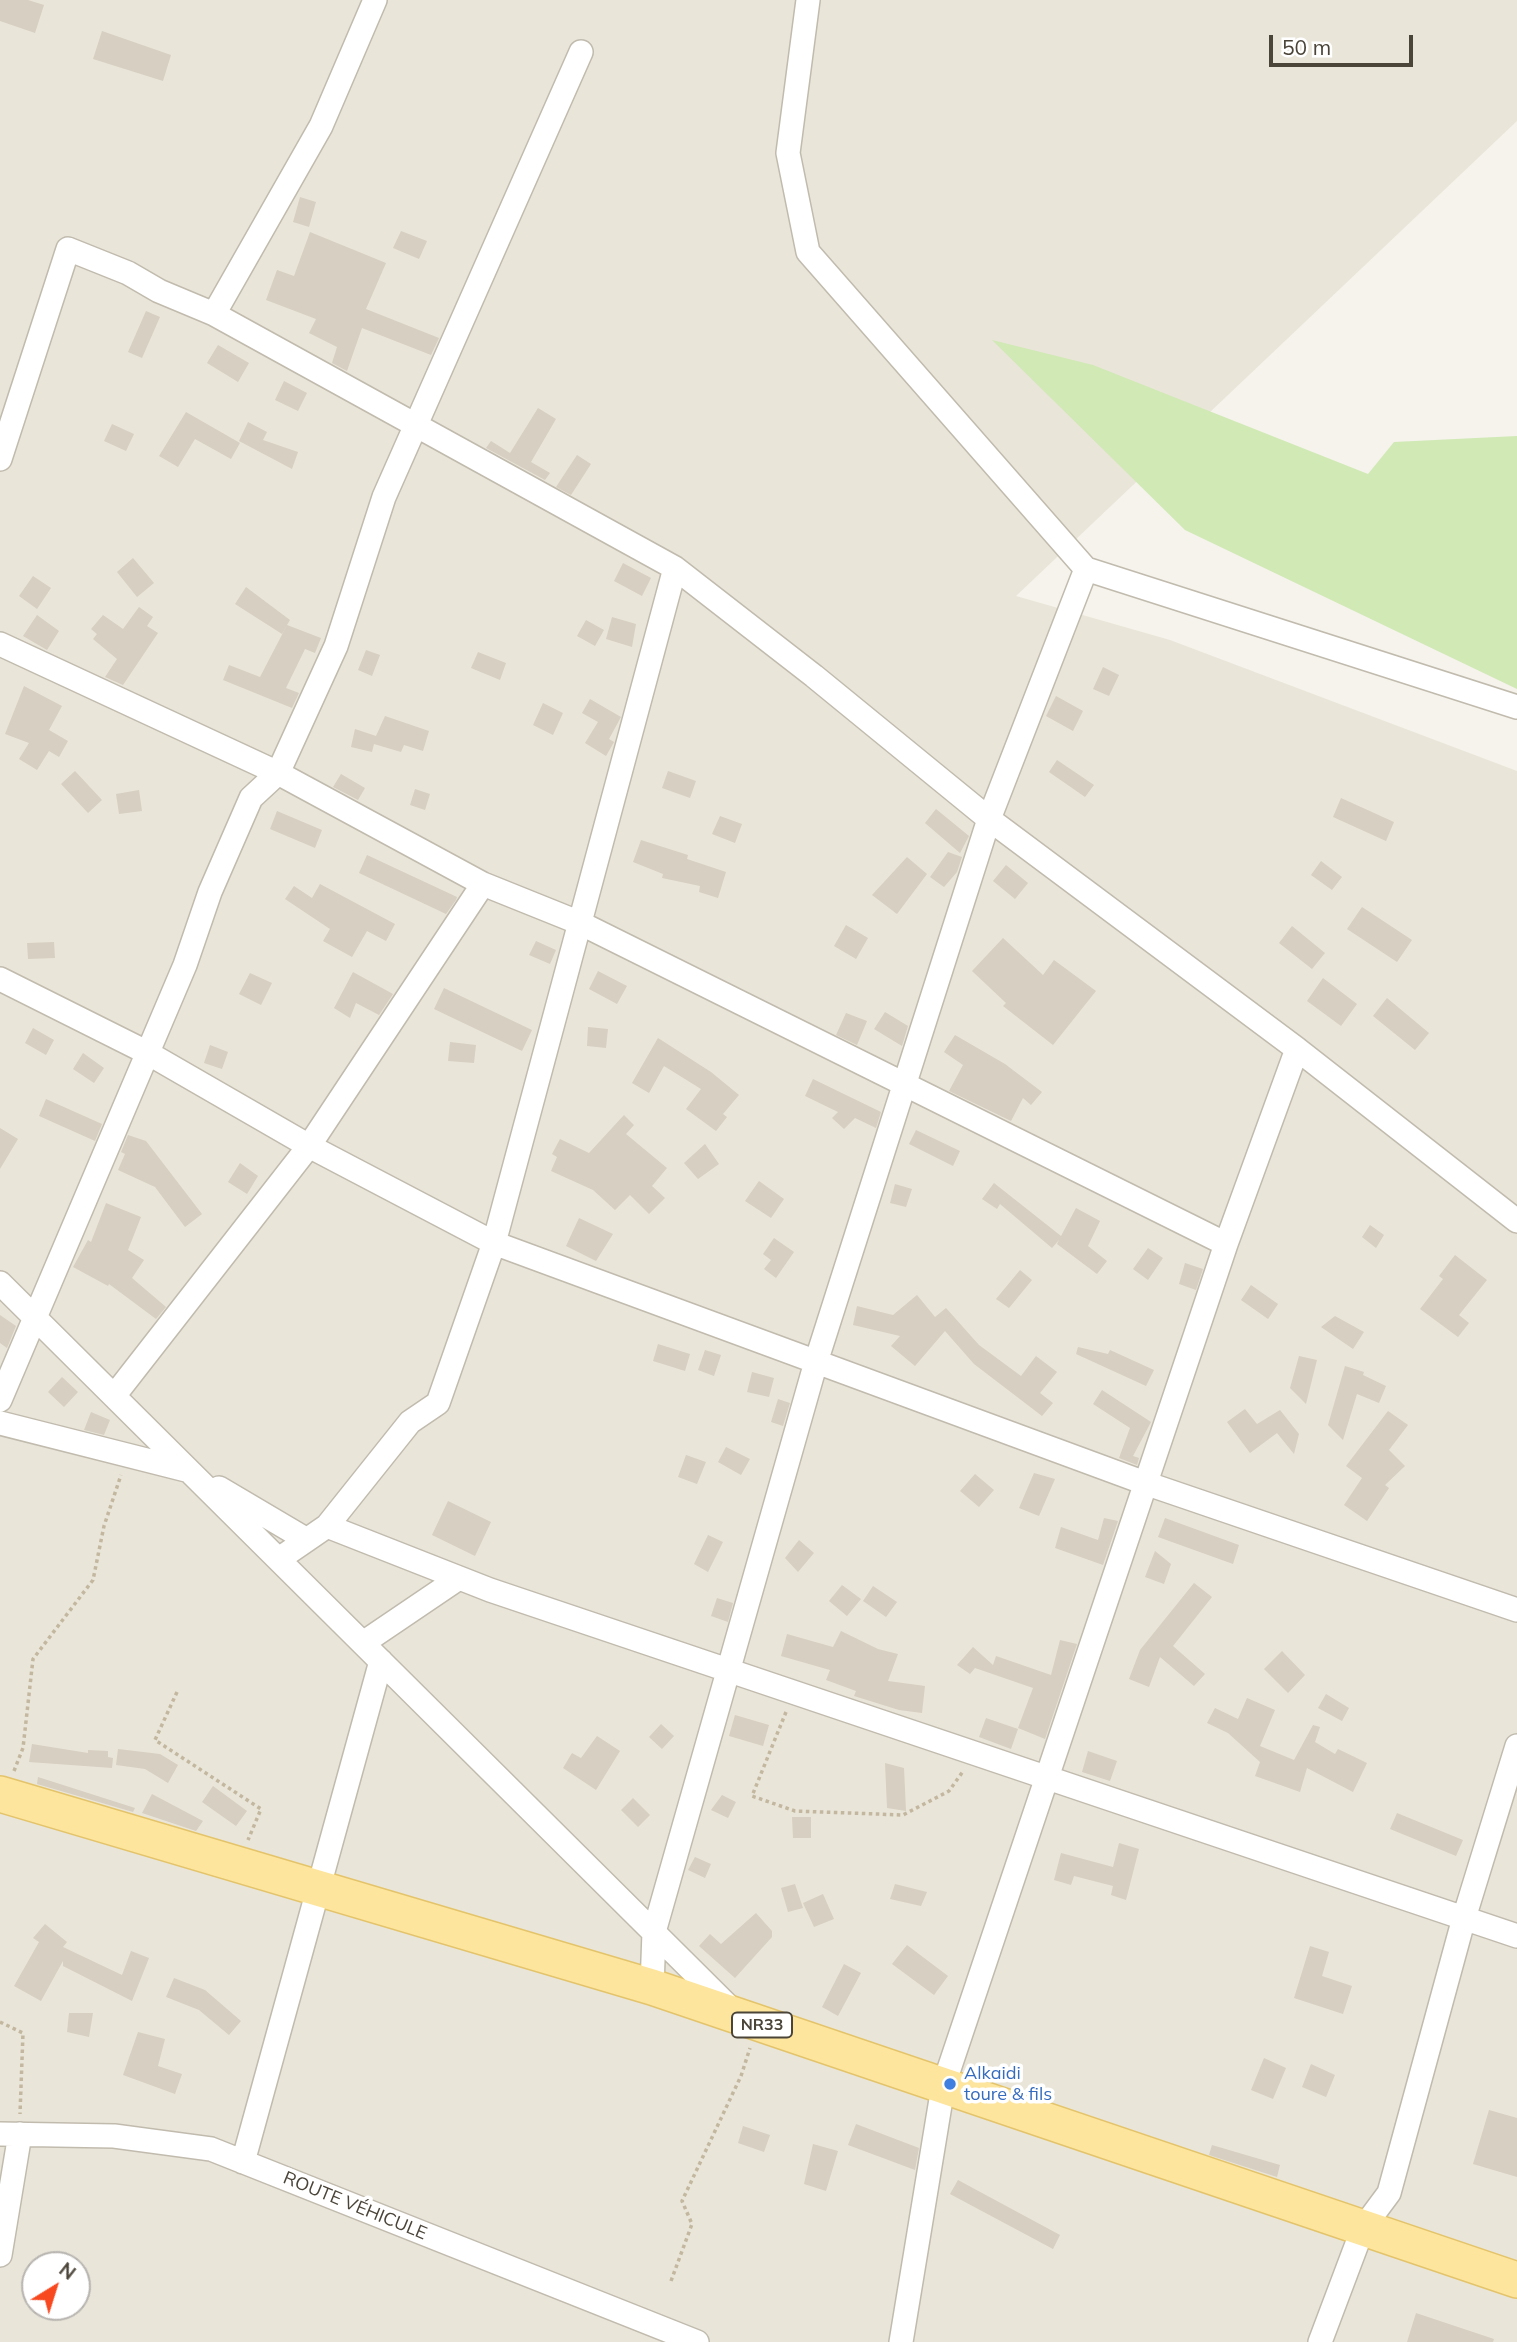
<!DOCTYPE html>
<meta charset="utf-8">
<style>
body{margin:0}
#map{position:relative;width:1517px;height:2342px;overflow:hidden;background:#f5f3eb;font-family:Mulish,sans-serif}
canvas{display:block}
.north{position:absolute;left:21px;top:2251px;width:70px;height:70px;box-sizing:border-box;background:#fff;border:2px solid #b7b4b0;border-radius:50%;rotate:38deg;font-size:19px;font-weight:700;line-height:28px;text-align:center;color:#4a4439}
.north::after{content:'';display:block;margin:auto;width:24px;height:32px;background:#f84820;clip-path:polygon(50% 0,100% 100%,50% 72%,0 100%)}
.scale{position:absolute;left:1269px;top:35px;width:144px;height:32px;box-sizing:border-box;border:4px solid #4a4439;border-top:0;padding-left:9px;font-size:21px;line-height:24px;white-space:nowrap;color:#4a4439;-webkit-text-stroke:5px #fff;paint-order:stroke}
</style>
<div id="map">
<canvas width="1517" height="2342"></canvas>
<div class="north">N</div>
<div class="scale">50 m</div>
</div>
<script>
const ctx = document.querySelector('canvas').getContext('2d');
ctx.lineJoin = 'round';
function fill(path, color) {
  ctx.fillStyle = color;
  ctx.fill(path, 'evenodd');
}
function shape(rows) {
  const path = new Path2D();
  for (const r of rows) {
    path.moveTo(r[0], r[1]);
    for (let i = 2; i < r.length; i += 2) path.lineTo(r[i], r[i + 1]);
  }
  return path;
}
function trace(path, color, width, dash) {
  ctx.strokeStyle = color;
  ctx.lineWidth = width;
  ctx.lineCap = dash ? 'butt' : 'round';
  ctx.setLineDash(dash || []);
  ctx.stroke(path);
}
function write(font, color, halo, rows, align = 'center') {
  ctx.font = font + ' Mulish,sans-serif';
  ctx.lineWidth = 7;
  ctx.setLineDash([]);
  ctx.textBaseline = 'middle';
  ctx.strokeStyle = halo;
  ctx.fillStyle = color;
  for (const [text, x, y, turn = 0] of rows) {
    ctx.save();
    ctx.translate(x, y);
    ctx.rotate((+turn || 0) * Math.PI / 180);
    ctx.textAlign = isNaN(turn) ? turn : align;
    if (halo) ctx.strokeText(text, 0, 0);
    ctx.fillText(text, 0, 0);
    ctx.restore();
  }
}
const residential = shape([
 [0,0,1517,0,1517,121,1016,596,1170,640,1517,771,1517,2342,0,2342],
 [35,2265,77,2265,77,2307,35,2307]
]);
const green = shape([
 [992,340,1093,365,1368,474,1394,442,1517,436,1517,689,1185,530]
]);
const building = shape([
 [0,0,28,0,44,5,35,33,0,21],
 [102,31,171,55,163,81,93,59],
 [300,197,316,202,309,227,293,222],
 [401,231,427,241,419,259,393,248],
 [310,232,386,263,366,309,439,338,431,355,362,328,347,371,332,363,337,347,309,333,316,319,266,300,277,270,294,276],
 [146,311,160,317,142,358,128,352],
 [218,345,249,363,238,382,207,363],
 [284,381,307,393,298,411,275,400],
 [538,408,556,419,531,462,550,473,545,480,486,448,491,441,510,453],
 [186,412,240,443,231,459,195,439,178,467,159,456],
 [248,422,267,432,263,440,298,452,292,469,239,441],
 [112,424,134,434,126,451,104,441],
 [577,455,591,464,571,495,556,487],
 [133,558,154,583,137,597,117,572],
 [623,563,651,578,642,596,614,581],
 [33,576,51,588,37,609,19,596],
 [246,587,290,620,287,625,321,638,315,653,305,649,286,688,299,693,292,708,223,680,229,665,260,677,287,625,282,634,235,604],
 [139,607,153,617,147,626,158,633,123,685,105,677,117,659,93,639,97,634,91,629,103,615,123,629],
 [37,615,59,631,47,650,23,636],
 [612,617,636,624,632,647,606,639],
 [586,620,604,630,595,646,577,636],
 [366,650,380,655,372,676,358,670],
 [478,652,506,663,500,680,471,668],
 [1103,667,1119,675,1109,696,1093,689],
 [24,686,62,706,49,730,68,741,59,757,49,751,37,770,19,759,29,743,5,734],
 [1056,696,1083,711,1073,731,1046,716],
 [590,699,621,717,609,739,614,742,606,756,585,743,598,722,582,713],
 [543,703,563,713,553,735,533,725],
 [385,716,429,731,423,751,404,745,401,752,374,744,372,752,351,747,355,729,376,736],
 [1057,760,1094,785,1085,797,1049,772],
 [75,771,102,800,88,813,61,784],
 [668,771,696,781,690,798,662,788],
 [341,774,365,788,358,800,333,787],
 [415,789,430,794,425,810,410,805],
 [139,790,142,811,119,814,116,794],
 [1341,798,1394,822,1386,841,1333,817],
 [936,809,969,836,960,853,925,823],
 [277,811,322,830,315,848,270,829],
 [720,816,742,824,735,843,712,834],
 [641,840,688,855,687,859,726,872,718,898,699,892,700,886,662,878,663,874,633,862],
 [948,852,962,857,957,872,944,887,930,877],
 [367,855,457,897,456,900,446,914,359,873],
 [907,857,927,874,897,914,872,895],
 [1321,861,1342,877,1332,890,1311,875],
 [1006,865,1028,883,1015,899,993,881],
 [320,884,395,924,386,941,367,931,352,957,323,941,330,929,285,899,294,886,312,898],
 [1362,907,1412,940,1397,962,1347,929],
 [846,925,868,938,856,959,834,946],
 [1292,926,1325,953,1312,969,1279,943],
 [1003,938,1043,975,1054,960,1096,991,1053,1045,1003,1006,1006,1003,972,971],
 [536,941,556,950,550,964,529,955],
 [54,942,55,958,28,959,27,943],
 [598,971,627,986,617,1004,589,989],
 [353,972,393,994,379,1015,356,1003,350,1018,334,1008],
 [250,973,272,983,261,1005,239,994],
 [1323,978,1357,1004,1341,1026,1307,1001],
 [444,988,532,1030,522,1051,434,1009],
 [1387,998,1429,1033,1415,1050,1373,1016],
 [885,1012,908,1026,902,1046,874,1029],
 [846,1013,867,1021,857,1045,836,1035],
 [588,1027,608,1029,606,1048,587,1046],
 [33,1028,54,1040,46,1055,25,1043],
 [955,1035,1005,1064,1042,1092,1031,1105,1023,1098,1011,1121,949,1091,963,1065,944,1052],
 [658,1038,711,1072,739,1095,723,1114,727,1117,716,1131,686,1109,701,1089,664,1066,649,1093,632,1083],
 [450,1042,476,1045,474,1063,448,1061],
 [210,1045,228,1052,222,1069,204,1063],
 [83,1053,104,1068,94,1083,73,1069],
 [813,1079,881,1112,876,1128,855,1118,844,1129,832,1118,838,1112,805,1096],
 [46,1099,102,1124,95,1141,39,1116],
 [624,1115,634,1125,626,1134,667,1168,652,1186,665,1198,649,1214,630,1195,615,1210,593,1190,551,1171,557,1157,552,1154,560,1139,589,1153],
 [0,1128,18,1139,0,1169],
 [916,1130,960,1151,953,1166,909,1144],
 [128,1135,146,1141,202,1214,185,1227,155,1187,118,1170,125,1154,121,1152],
 [705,1144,719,1164,698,1179,684,1163],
 [240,1163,258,1176,247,1194,228,1182],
 [759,1181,784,1199,771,1218,745,1201],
 [994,1183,1061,1236,1076,1208,1100,1221,1088,1246,1107,1261,1097,1274,1057,1244,1059,1240,1052,1248,1000,1204,997,1209,982,1199],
 [895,1184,912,1189,906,1207,890,1203],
 [106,1203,141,1217,128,1250,144,1260,132,1278,166,1307,156,1319,109,1284,108,1286,73,1267,88,1240,91,1242],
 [579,1218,613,1234,596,1261,566,1246],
 [1370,1225,1384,1235,1376,1248,1362,1237],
 [774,1238,794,1252,776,1278,764,1269,771,1260,763,1254],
 [1148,1248,1163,1258,1148,1280,1133,1269],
 [1455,1255,1487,1280,1459,1315,1469,1323,1458,1337,1420,1309,1443,1279,1439,1276],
 [1185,1263,1203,1269,1196,1290,1179,1284],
 [1020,1270,1032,1280,1009,1308,996,1299],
 [1251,1285,1278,1304,1268,1319,1241,1300],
 [917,1295,935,1317,946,1308,979,1345,1021,1376,1036,1356,1057,1372,1040,1393,1053,1403,1042,1416,974,1364,945,1331,915,1366,891,1346,900,1336,853,1325,857,1306,893,1315],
 [0,1315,16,1326,7,1348,0,1343],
 [1335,1316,1364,1332,1353,1349,1321,1327],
 [658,1344,690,1354,685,1371,653,1361],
 [1078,1347,1108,1354,1110,1350,1154,1370,1146,1386,1076,1354],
 [705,1350,721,1355,714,1376,698,1370],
 [1299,1356,1317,1360,1306,1404,1290,1388],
 [1345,1366,1364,1372,1363,1375,1386,1386,1379,1403,1357,1394,1343,1440,1328,1425],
 [752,1372,774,1378,769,1397,747,1392],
 [62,1377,78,1392,64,1407,48,1392],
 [1102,1390,1151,1422,1133,1456,1139,1458,1137,1465,1119,1458,1130,1428,1093,1404],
 [778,1399,790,1403,783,1426,771,1422],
 [1245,1409,1257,1424,1280,1410,1299,1434,1294,1454,1277,1433,1250,1453,1227,1422],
 [1388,1411,1408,1425,1389,1450,1405,1466,1385,1485,1389,1488,1367,1521,1344,1505,1362,1478,1346,1466],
 [91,1412,110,1420,104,1435,84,1430],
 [726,1447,750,1459,741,1475,718,1462],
 [686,1455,706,1462,697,1484,678,1477],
 [1034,1473,1055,1479,1039,1516,1019,1508],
 [975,1474,994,1490,979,1507,960,1491],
 [448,1501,491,1522,475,1556,432,1535],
 [1104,1518,1118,1521,1103,1565,1055,1548,1061,1527,1098,1540],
 [1165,1518,1239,1545,1233,1564,1158,1537],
 [708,1535,723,1542,708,1572,694,1564],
 [799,1540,814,1553,798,1572,785,1558],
 [1155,1551,1171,1564,1164,1584,1145,1577],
 [1194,1583,1212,1597,1173,1646,1205,1674,1194,1686,1160,1657,1149,1687,1129,1679,1140,1650],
 [842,1585,861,1599,847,1616,829,1601],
 [873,1586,897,1602,886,1617,863,1601],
 [717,1598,733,1603,728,1622,711,1616],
 [841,1631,878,1649,898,1654,888,1681,925,1686,922,1713,899,1710,854,1696,856,1691,826,1680,830,1670,781,1656,787,1634,833,1647],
 [1060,1640,1077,1644,1045,1739,1018,1728,1033,1688,975,1668,970,1674,957,1665,973,1647,993,1665,996,1656,1051,1675],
 [1282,1651,1305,1675,1288,1693,1264,1669],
 [1326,1694,1349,1708,1342,1721,1318,1708],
 [1247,1698,1275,1710,1260,1746,1294,1760,1313,1725,1320,1727,1315,1742,1335,1754,1338,1749,1367,1763,1353,1792,1307,1768,1300,1792,1255,1776,1260,1762,1228,1733,1207,1723,1215,1708,1238,1719],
 [735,1715,769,1725,763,1746,729,1736],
 [986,1718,1018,1729,1011,1749,979,1737],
 [661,1724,674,1736,662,1749,649,1737],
 [597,1736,620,1751,596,1790,563,1768,572,1753,581,1758],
 [32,1744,88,1753,88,1750,108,1751,108,1757,113,1758,112,1768,29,1762],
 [118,1749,160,1754,178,1765,168,1783,145,1769,116,1765],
 [1088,1751,1117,1761,1110,1781,1082,1772],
 [885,1763,904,1768,906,1811,887,1808],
 [38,1777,135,1808,133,1812,37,1784],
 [213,1786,247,1811,236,1826,202,1802],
 [152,1794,203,1821,196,1831,142,1813],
 [722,1795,736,1802,728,1818,711,1810],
 [633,1798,650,1815,638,1827,621,1810],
 [1397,1813,1463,1840,1456,1856,1390,1829],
 [792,1817,811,1817,811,1838,793,1838],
 [1119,1843,1139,1849,1126,1900,1111,1895,1113,1886,1074,1876,1071,1885,1054,1880,1061,1853,1113,1867],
 [695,1857,711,1864,705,1878,688,1870],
 [795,1884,803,1908,788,1912,781,1888],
 [895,1884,927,1892,921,1906,890,1899],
 [823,1894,834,1919,814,1927,803,1903],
 [756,1913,772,1931,772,1937,735,1978,699,1946,710,1934,721,1944],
 [45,1924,67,1942,63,1947,122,1975,131,1951,149,1958,132,2001,63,1966,63,1961,41,2001,14,1986,39,1942,33,1938],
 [907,1945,948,1976,934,1995,892,1964],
 [1310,1946,1329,1952,1322,1976,1352,1986,1343,2014,1294,1998],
 [844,1964,861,1973,838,2016,822,2007],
 [174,1978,205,1990,241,2021,229,2035,199,2010,166,1997],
 [69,2013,93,2013,89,2037,67,2032],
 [138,2032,165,2039,158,2066,182,2074,175,2094,123,2075],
 [1264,2058,1286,2068,1273,2099,1251,2090],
 [1311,2064,1335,2075,1326,2097,1302,2087],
 [1489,2110,1517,2118,1517,2177,1473,2164],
 [856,2124,919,2148,915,2170,848,2145],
 [743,2126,770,2135,764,2152,738,2143],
 [813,2144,838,2151,826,2191,804,2184],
 [1212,2145,1280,2165,1277,2177,1209,2155],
 [958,2180,1060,2235,1053,2249,950,2194],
 [1416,2313,1494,2339,1493,2342,1407,2342]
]);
const path = shape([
 [177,1692,155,1740,261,1809,248,1840],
 [786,1712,752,1796,795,1811,903,1815,949,1791,964,1770],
 [14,1771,23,1748,33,1659,93,1580,104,1526,121,1475],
 [0,2022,23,2033,20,2114],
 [671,2281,692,2224,682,2201,741,2076,750,2048]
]);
const street = shape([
 [808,0,788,153,808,252,1086,569,1517,707],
 [214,314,321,126,375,0],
 [0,459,68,249,128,273,159,291,214,314,675,568,814,676,989,819,1297,1049,1517,1221],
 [0,644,278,773,483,884,580,923,1226,1244],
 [0,979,146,1052,309,1146,494,1243,1145,1483,1517,1610],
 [0,1283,733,2011],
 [114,1396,309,1146,483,884],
 [0,1400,185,965,210,892,251,798,278,773,336,646,384,497,581,52],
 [0,1423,186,1470],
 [219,1488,307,1540],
 [327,1526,490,1590,1517,1936],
 [279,1559,327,1526,410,1422,438,1403,494,1243,675,568],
 [363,1643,459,1578],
 [652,1987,654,1932,816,1362,989,819,1086,569],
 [0,2134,114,2136,211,2149,697,2342],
 [243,2162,381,1661],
 [0,2255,20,2134],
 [901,2342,943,2087,1226,1244,1297,1049],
 [1320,2342,1363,2228,1389,2193,1464,1918,1517,1746]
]);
const primary = shape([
 [0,1794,652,1987,1517,2280]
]);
const markers = [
 [950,2084,7,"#3f7fe0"]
];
const shields = [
 [762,2025,60]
];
const shieldNames = [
 ["NR33",762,2025]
];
const shopNames = [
 ["Alkaidi",964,2074],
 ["toure & fils",964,2095]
];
const streetNames = [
 ["ROUTE VÉHICULE",355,2206,22]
];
fill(residential, '#e9e5d9');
fill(green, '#d0e9b5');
fill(building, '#d7cfc1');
trace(street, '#c1bbae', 26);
trace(primary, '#e4c46b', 38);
trace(path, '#c3b79f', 3.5, [3.5, 3.5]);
trace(street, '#fff', 23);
trace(primary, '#fde59d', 35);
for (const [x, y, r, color] of markers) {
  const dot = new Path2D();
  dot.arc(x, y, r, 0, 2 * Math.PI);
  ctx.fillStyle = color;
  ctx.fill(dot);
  trace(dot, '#fff', 2.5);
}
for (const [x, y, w] of shields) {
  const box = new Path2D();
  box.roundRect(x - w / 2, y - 12.5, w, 25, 5);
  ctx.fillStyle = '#fff';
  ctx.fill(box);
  trace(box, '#4a4439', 2);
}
write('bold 16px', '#4a4439', null, shieldNames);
write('18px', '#366cbe', '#fff', shopNames, 'left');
write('18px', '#4a4439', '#fff', streetNames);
</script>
